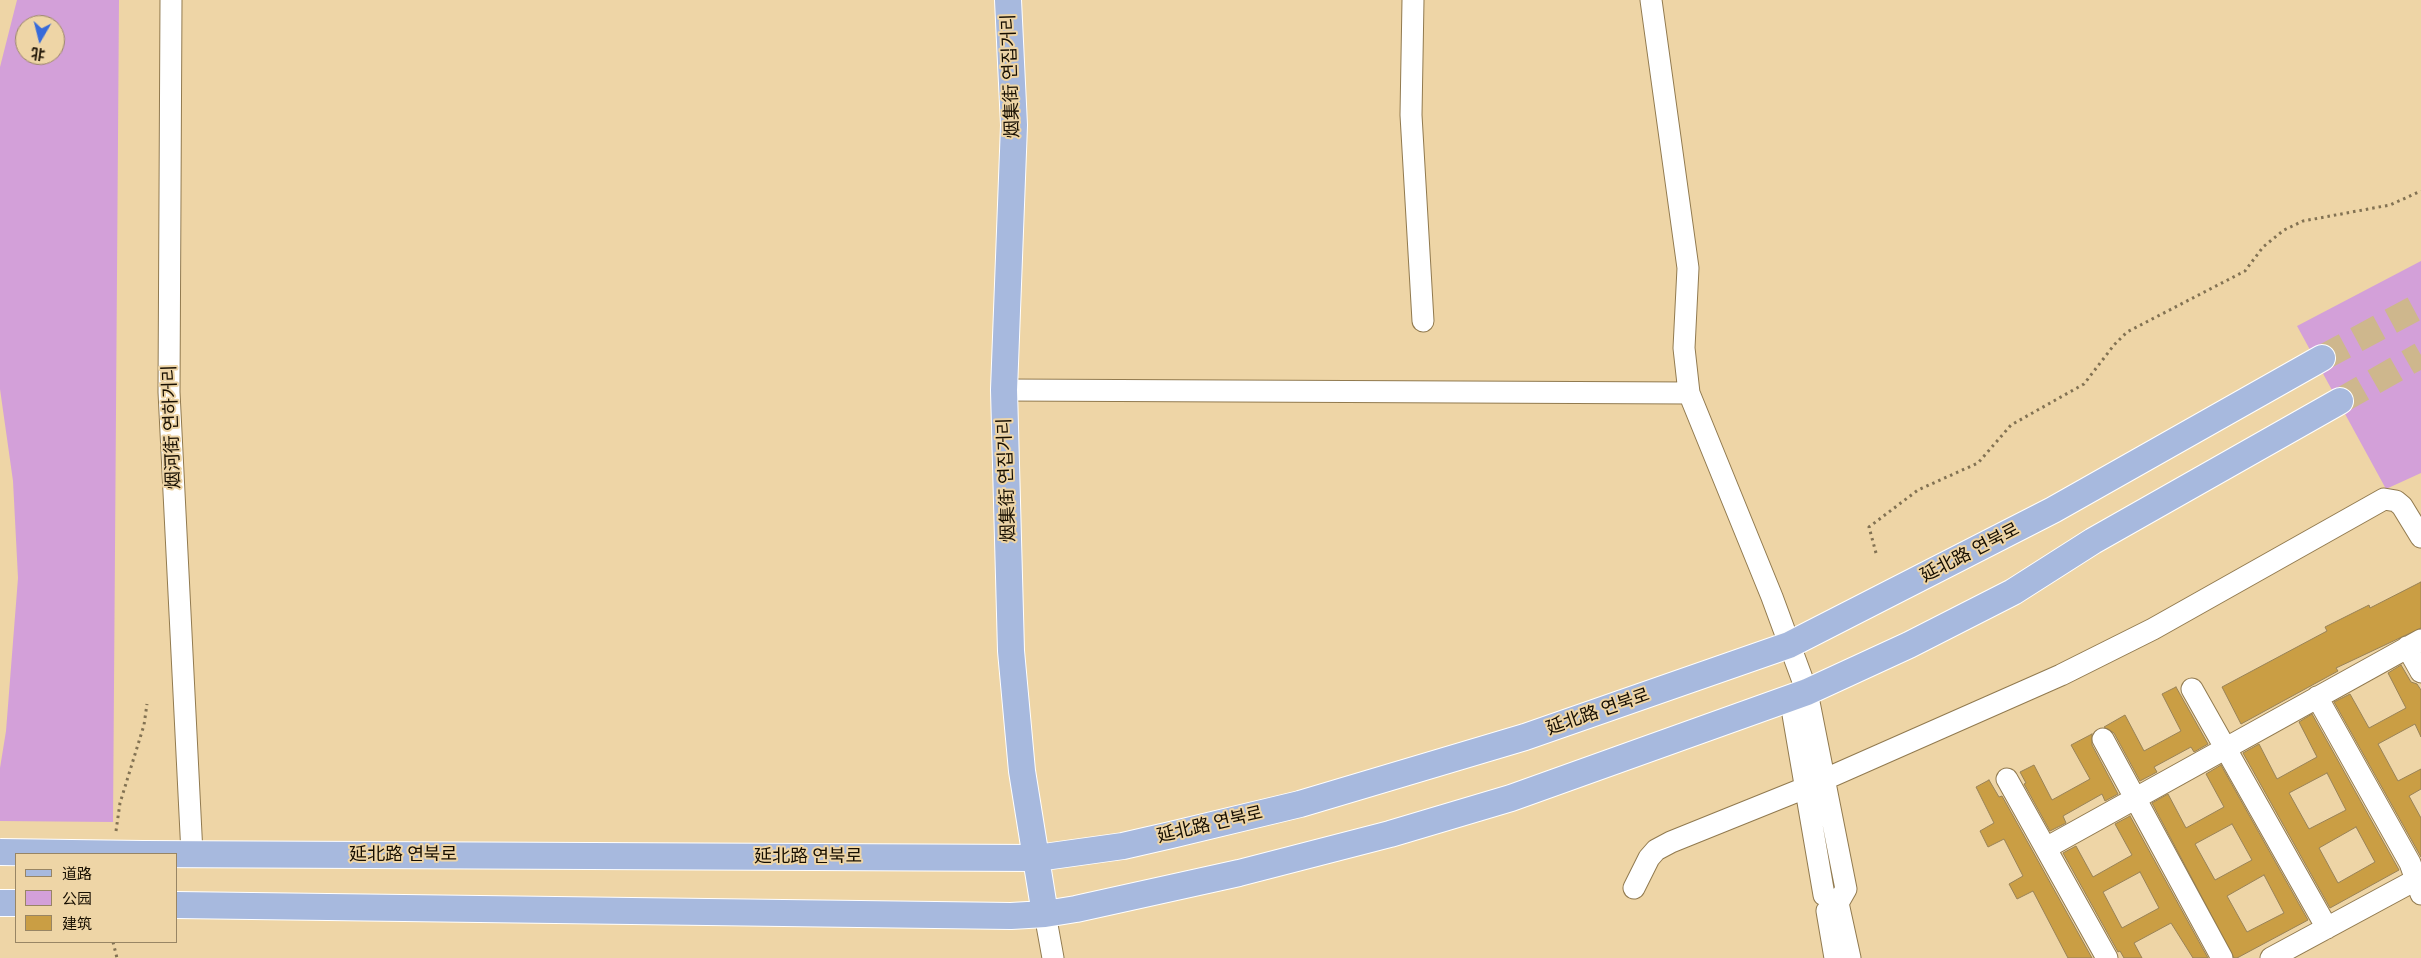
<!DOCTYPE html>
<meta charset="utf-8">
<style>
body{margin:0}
#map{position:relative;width:2421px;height:958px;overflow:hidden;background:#eed5a6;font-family:Merriweather,"Noto Sans SC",serif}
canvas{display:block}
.legend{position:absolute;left:15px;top:853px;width:162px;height:90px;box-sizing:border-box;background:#eed5a6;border:1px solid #988564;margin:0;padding:6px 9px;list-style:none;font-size:15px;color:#160e00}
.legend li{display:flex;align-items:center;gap:10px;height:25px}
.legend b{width:25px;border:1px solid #988564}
.north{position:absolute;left:15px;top:15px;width:50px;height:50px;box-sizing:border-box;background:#eed5a6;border:1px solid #988564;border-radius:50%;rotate:188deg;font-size:14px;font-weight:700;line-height:20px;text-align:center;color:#160e00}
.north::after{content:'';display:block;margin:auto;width:18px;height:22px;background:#366ada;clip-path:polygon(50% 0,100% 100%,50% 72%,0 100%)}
</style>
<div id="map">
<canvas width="2421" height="958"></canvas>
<ul class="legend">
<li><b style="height:6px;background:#a7b9de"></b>道路</li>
<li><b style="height:14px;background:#d3a0d9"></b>公园</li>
<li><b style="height:14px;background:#ca9e44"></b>建筑</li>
</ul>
<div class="north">北</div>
</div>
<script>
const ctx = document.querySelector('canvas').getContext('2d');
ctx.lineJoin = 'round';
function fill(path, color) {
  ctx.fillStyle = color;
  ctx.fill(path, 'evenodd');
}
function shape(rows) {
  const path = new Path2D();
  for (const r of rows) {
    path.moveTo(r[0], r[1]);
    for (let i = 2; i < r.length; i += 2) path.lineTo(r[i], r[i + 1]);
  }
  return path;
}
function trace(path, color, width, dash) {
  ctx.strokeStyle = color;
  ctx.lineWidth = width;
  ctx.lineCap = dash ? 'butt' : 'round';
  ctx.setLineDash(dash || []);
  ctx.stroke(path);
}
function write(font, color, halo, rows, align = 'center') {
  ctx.font = font + ' Merriweather,"Noto Sans SC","Noto Sans KR",serif';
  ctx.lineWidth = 4;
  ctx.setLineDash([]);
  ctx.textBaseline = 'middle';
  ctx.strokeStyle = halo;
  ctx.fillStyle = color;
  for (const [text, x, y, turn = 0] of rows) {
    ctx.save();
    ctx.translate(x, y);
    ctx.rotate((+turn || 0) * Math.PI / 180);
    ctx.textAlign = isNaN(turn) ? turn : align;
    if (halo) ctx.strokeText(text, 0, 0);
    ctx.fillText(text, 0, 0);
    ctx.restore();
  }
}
const green = shape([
 [17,0,119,0,113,822,0,821,0,768,6,731,18,578,13,481,0,389,0,67],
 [25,25,55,25,55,55,25,55],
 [2421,261,2421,473,2386,489,2297,326]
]);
const building = shape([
 [2421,582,2421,628,2336,668,2338,671,2241,724,2222,687,2327,631,2325,627,2369,605,2370,608,2421,582],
 [2401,665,2411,682,2417,684,2421,690,2421,737,2415,724,2378,744,2398,781,2421,769,2421,789,2409,796,2421,818,2421,857,2334,702,2350,694,2369,728,2406,708,2388,673,2401,665],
 [2176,687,2208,744,2194,752,2191,747,2154,767,2157,772,2140,781,2114,733,2104,727,2125,715,2144,751,2181,731,2162,694,2176,687],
 [2312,714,2399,870,2330,908,2243,753,2259,744,2277,779,2317,757,2299,722,2312,714],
 [2327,773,2346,810,2309,829,2289,793,2327,773],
 [2356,827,2375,862,2338,883,2319,848,2356,827],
 [2092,734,2092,745,2118,794,2105,801,2102,794,2063,816,2066,823,2050,831,2024,784,2026,783,2020,772,2034,765,2052,800,2090,779,2071,745,2092,734],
 [2221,765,2308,920,2237,958,2234,958,2152,803,2168,794,2186,828,2224,807,2206,774,2221,765],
 [2232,824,2252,860,2215,880,2195,844,2232,824],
 [2264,875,2284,913,2247,932,2227,896,2264,875],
 [1989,780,1999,797,2002,796,2092,958,2068,958,2033,891,2017,899,2009,884,2023,876,2004,839,1988,847,1980,831,1994,823,1976,787,1989,780],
 [2130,816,2208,958,2193,958,2171,923,2134,943,2142,958,2124,958,2120,951,2118,952,2063,853,2076,846,2093,877,2132,855,2115,824,2130,816],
 [2140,872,2159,908,2122,928,2103,892,2140,872]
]);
const majorTunnel = shape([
 [2322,358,2421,305],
 [2340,401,2421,355]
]);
const path = shape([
 [1876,553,1869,527,1918,490,1978,463,2011,425,2084,384,2114,345,2127,332,2245,271,2263,247,2284,230,2303,221,2390,205,2421,191],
 [116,831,120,803,144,725,147,704],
 [113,942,117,958]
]);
const minor = shape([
 [171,0,169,392,192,854],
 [1413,0,1411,115,1423,321],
 [1651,0,1688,268,1684,348,1689,393,1772,597,1807,692,1846,889,1838,903,1824,895,1790,697],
 [1004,390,1689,393],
 [2407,647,2421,672],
 [2192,689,2327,928],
 [2317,697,2410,863,2421,894],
 [2103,739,2222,958],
 [2007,779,2107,958],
 [2046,848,2421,640],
 [1634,888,1649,858,1656,850,1671,842,1805,788,2061,675,2153,629,2384,499,2396,501,2402,506,2421,537],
 [1045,914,1053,958],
 [1835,958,1827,911,1838,903,1850,958],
 [2271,958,2421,877]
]);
const major = shape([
 [1008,0,1014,125,1004,390,1011,651,1022,771,1045,914],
 [143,854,1037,858,1123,846,1171,835,1300,804,1525,737,1789,645,2053,510,2322,358],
 [0,903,16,903],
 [176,905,1011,916,1045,914,1076,909,1239,873,1390,834,1511,798,1807,692,1909,645,2013,592,2093,541,2340,401]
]);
const majorBridge = shape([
 [0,852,143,854]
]);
const streetNames = [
 ["烟集街 연집거리",1011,76,-92],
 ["烟河街 연하거리",172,427,-92],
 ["烟集街 연집거리",1007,480,-92],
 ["延北路 연북로",1970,553,-27],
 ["延北路 연북로",1598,712,-19],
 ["延北路 연북로",1210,825,-13],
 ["延北路 연북로",403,855],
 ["延北路 연북로",808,857]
];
fill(green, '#d3a0d9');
fill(building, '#ca9e44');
trace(building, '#998256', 1);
trace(majorTunnel, '#ceb78d', 26, [26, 13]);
trace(minor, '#917a4f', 23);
trace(major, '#fff', 28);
trace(path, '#827253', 3, [2.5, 4]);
trace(minor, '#fff', 21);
trace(major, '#a7b9de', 26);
trace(majorBridge, '#fff', 28, []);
trace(majorBridge, '#a7b9de', 26);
write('18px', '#160e00', '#eed5a6', streetNames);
</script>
